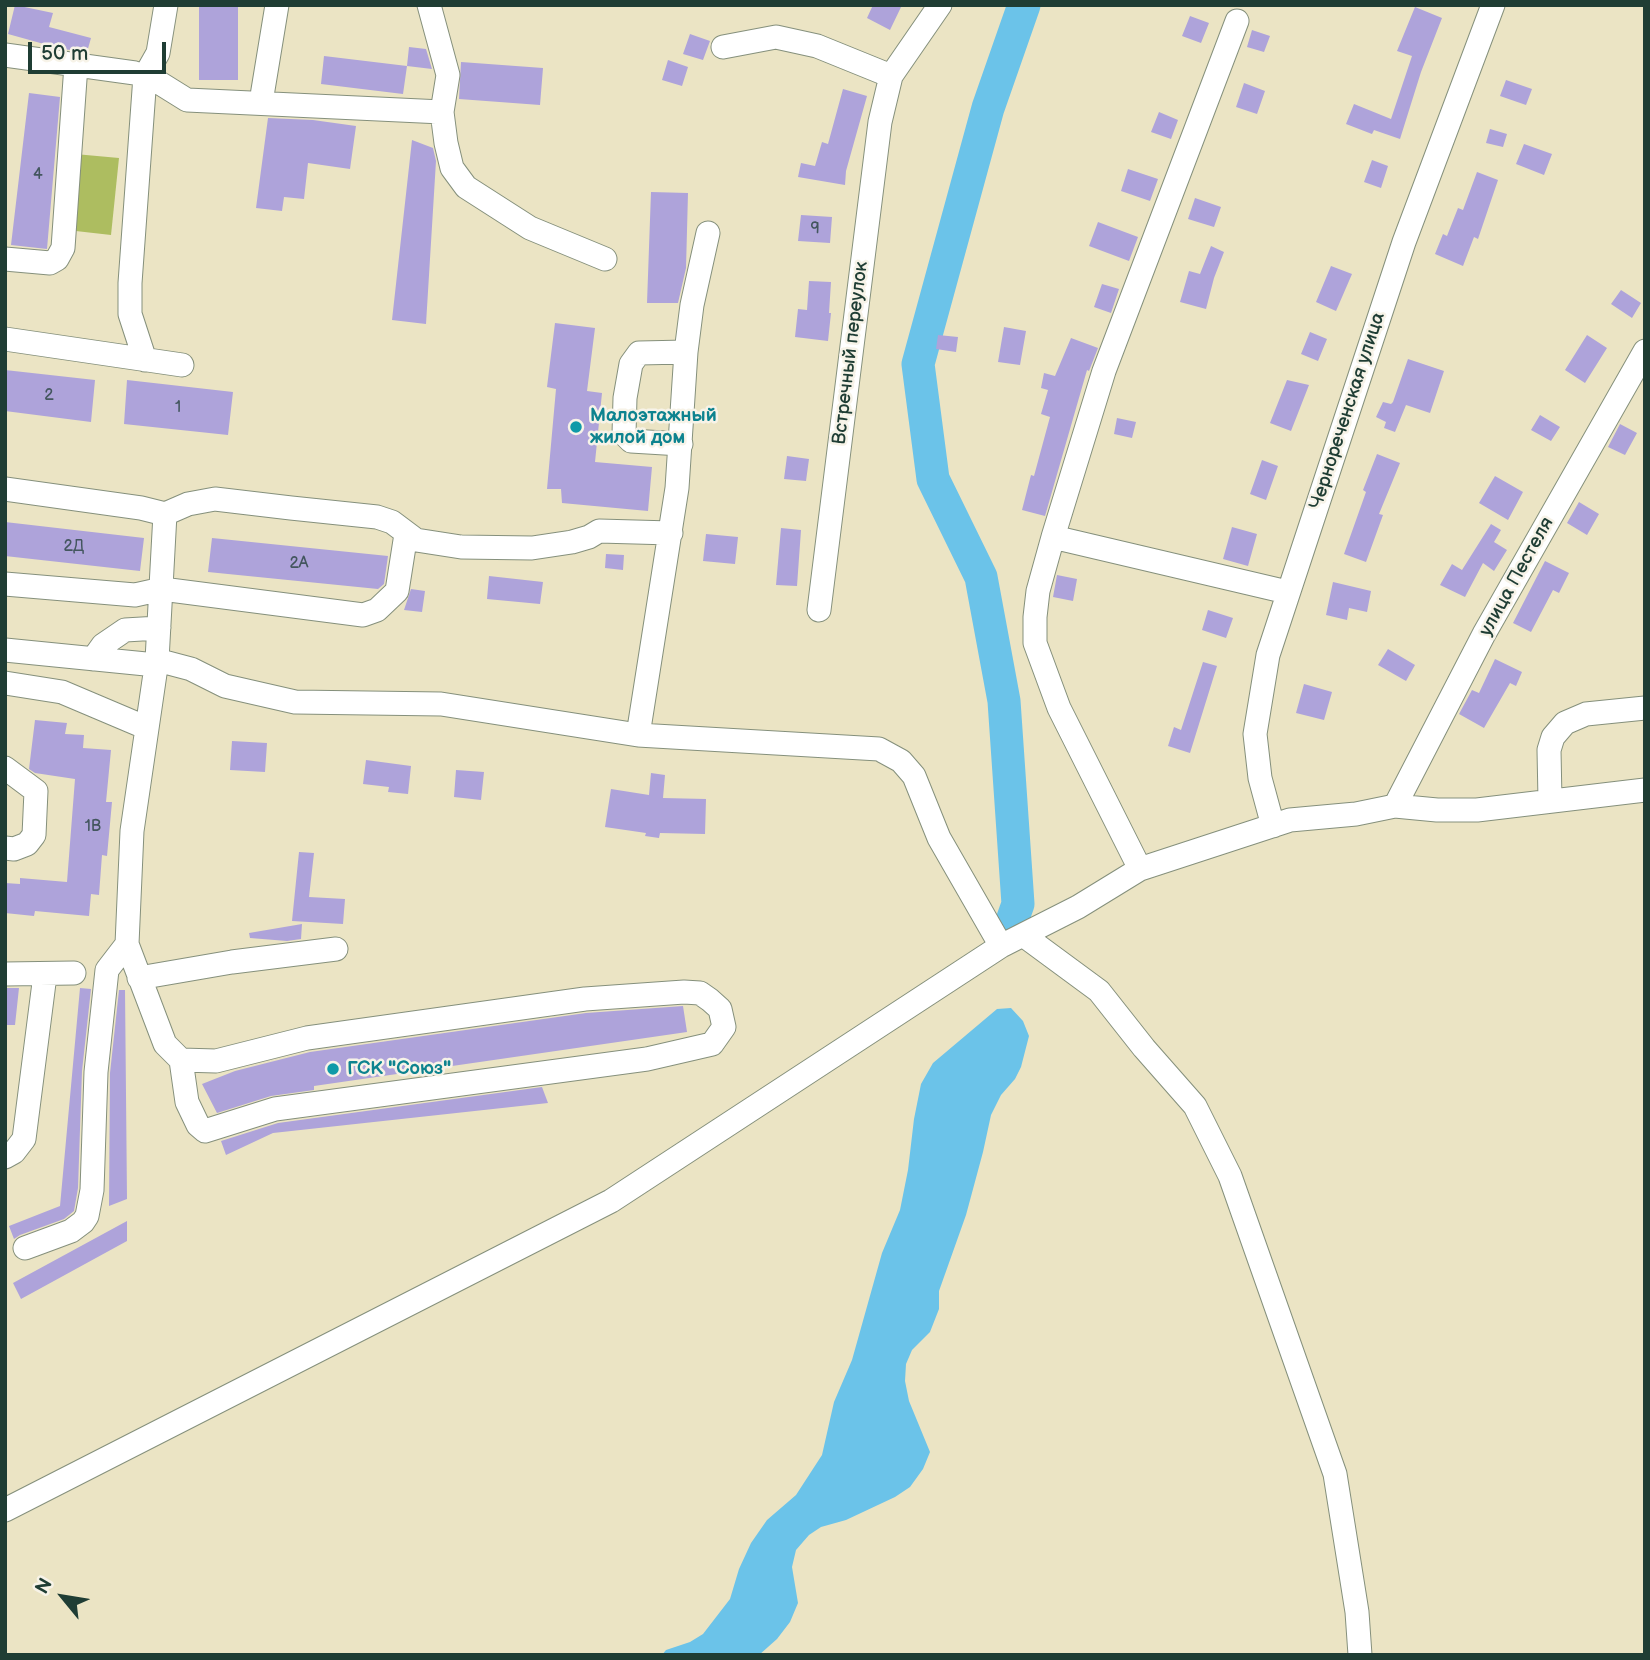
<!DOCTYPE html>
<meta charset="utf-8">
<style>
body{margin:0}
#map{position:relative;width:1650px;height:1660px;overflow:hidden;background:#ebe4c4;font-family:"Balsamiq Sans",sans-serif}
canvas{display:block}
.frame{position:absolute;inset:0;border:7px solid #1f3d34;pointer-events:none}
.north{position:absolute;left:28px;top:1562px;width:70px;height:70px;-webkit-text-stroke:5px #f7f3e8;paint-order:stroke;rotate:300deg;font-size:19px;font-weight:700;line-height:28px;text-align:center;color:#1f3d34}
.north::after{content:'';display:block;margin:auto;width:24px;height:32px;background:#1f3d34;clip-path:polygon(50% 0,100% 100%,50% 72%,0 100%)}
.scale{position:absolute;left:28px;top:42px;width:138px;height:32px;box-sizing:border-box;border:4px solid #1f3d34;border-top:0;padding-left:9px;font-size:21px;line-height:24px;white-space:nowrap;color:#1f3d34;-webkit-text-stroke:5px #f7f3e8;paint-order:stroke}
</style>
<div id="map">
<canvas width="1650" height="1660"></canvas>
<div class="frame"></div>
<div class="north">N</div>
<div class="scale">50 m</div>
</div>
<script>
const ctx = document.querySelector('canvas').getContext('2d');
ctx.lineJoin = 'round';
function fill(path, color) {
  ctx.fillStyle = color;
  ctx.fill(path, 'evenodd');
}
function shape(rows) {
  const path = new Path2D();
  for (const r of rows) {
    path.moveTo(r[0], r[1]);
    for (let i = 2; i < r.length; i += 2) path.lineTo(r[i], r[i + 1]);
  }
  return path;
}
function trace(path, color, width, dash) {
  ctx.strokeStyle = color;
  ctx.lineWidth = width;
  ctx.lineCap = dash ? 'butt' : 'round';
  ctx.setLineDash(dash || []);
  ctx.stroke(path);
}
function write(font, color, halo, rows, align = 'center') {
  ctx.font = font + ' "Balsamiq Sans",sans-serif';
  ctx.lineWidth = 5;
  ctx.setLineDash([]);
  ctx.textBaseline = 'middle';
  ctx.strokeStyle = halo;
  ctx.fillStyle = color;
  for (const [text, x, y, turn = 0] of rows) {
    ctx.save();
    ctx.translate(x, y);
    ctx.rotate((+turn || 0) * Math.PI / 180);
    ctx.textAlign = isNaN(turn) ? turn : align;
    if (halo) ctx.strokeText(text, 0, 0);
    ctx.fillText(text, 0, 0);
    ctx.restore();
  }
}
const green = shape([
 [75,154,119,158,111,235,67,230]
]);
const water = shape([
 [1011,1008,1023,1021,1029,1036,1021,1067,1015,1079,1001,1095,991,1115,983,1152,966,1215,939,1291,939,1309,930,1332,912,1350,906,1364,905,1381,909,1401,930,1452,923,1469,910,1487,895,1497,846,1520,821,1527,809,1535,796,1550,792,1567,798,1603,790,1622,777,1639,759,1655,662,1655,666,1650,690,1642,703,1634,730,1599,739,1569,751,1543,767,1520,796,1495,822,1455,834,1402,852,1360,882,1253,900,1210,908,1170,914,1119,921,1084,933,1063,997,1009]
]);
const river = shape([
 [1013,918,1018,904,1004,701,981,577,933,479,918,364,988,108,1024,5]
]);
const building = shape([
 [15,5,53,13,49,27,91,38,87,52,62,49,8,34],
 [199,5,238,5,238,80,199,80],
 [873,5,902,5,890,30,867,18],
 [1415,7,1442,18,1421,72,1400,139,1374,130,1372,134,1346,124,1354,104,1391,119,1412,56,1397,51],
 [1190,16,1209,23,1201,43,1182,36],
 [1252,30,1270,36,1264,52,1247,47],
 [690,34,710,41,703,60,683,54],
 [409,47,426,49,432,69,407,66],
 [324,56,407,66,403,94,321,84],
 [668,60,688,67,682,86,662,80],
 [461,62,543,68,540,105,459,99],
 [1506,80,1532,89,1526,105,1500,96],
 [1244,83,1265,91,1257,114,1236,107],
 [843,89,867,96,846,171,845,185,798,177,801,163,815,166,822,142,828,144],
 [29,93,60,97,47,249,11,245],
 [1159,112,1178,120,1171,139,1151,132],
 [268,118,313,120,356,126,350,169,308,163,304,199,284,197,282,211,256,208],
 [1490,129,1507,134,1503,147,1486,143],
 [412,140,433,148,436,161,426,324,392,320],
 [1524,144,1552,154,1544,175,1516,164],
 [1372,160,1388,166,1381,188,1364,182],
 [1128,169,1158,179,1150,201,1121,191],
 [1477,172,1498,180,1478,239,1474,237,1463,266,1435,254,1443,234,1447,236,1458,208,1463,210],
 [651,192,688,193,686,268,678,303,647,303],
 [1195,198,1221,207,1214,227,1188,219],
 [801,215,832,217,830,243,798,241],
 [1098,222,1138,237,1129,261,1089,246],
 [1211,246,1224,252,1214,278,1206,309,1180,302,1189,271,1200,274],
 [1331,266,1352,274,1336,311,1316,302],
 [809,281,831,282,829,313,831,313,828,341,795,337,798,309,807,310],
 [1102,284,1119,289,1111,313,1094,307],
 [1621,290,1641,303,1632,318,1611,304],
 [555,323,595,328,587,391,602,393,595,462,652,467,648,511,562,503,561,489,547,489,556,389,547,387],
 [1004,327,1026,331,1020,365,998,362],
 [1310,332,1327,339,1318,361,1301,354],
 [938,335,958,337,956,352,936,349],
 [1587,335,1607,348,1585,383,1565,370],
 [1071,338,1098,348,1089,371,1087,370,1045,516,1022,510,1031,475,1034,476,1050,417,1041,414,1048,390,1041,388,1044,373,1055,376],
 [1408,359,1444,371,1430,413,1406,405,1395,432,1384,428,1386,422,1376,417,1383,402,1391,404,1393,402],
 [5,370,95,380,91,422,5,411],
 [127,380,233,392,228,435,124,424],
 [1287,380,1309,385,1291,431,1270,423],
 [1540,415,1560,427,1551,441,1531,430],
 [1117,418,1136,422,1132,438,1114,434],
 [1620,424,1637,433,1625,455,1608,447],
 [1377,454,1400,463,1379,514,1383,515,1366,562,1344,554,1366,492,1363,490],
 [787,456,809,459,806,481,784,479],
 [1262,460,1278,466,1266,500,1250,494],
 [1495,476,1523,492,1508,520,1479,503],
 [1579,502,1599,514,1587,535,1567,523],
 [5,522,144,538,140,571,5,556],
 [1491,524,1501,530,1494,542,1507,550,1494,571,1483,563,1465,597,1440,585,1452,564,1462,570],
 [1232,527,1257,534,1248,566,1223,559],
 [781,528,801,530,797,586,776,585],
 [706,534,738,537,735,564,703,561],
 [212,538,388,556,384,584,378,589,208,572],
 [606,554,624,555,623,570,605,568],
 [1545,561,1569,573,1559,593,1553,590,1531,632,1513,623],
 [1057,575,1077,579,1073,601,1053,597],
 [489,576,543,582,540,604,487,599],
 [1333,582,1371,591,1367,612,1349,608,1347,620,1326,615],
 [411,589,425,591,422,612,404,610],
 [1208,610,1233,618,1226,638,1202,630],
 [1388,649,1415,665,1406,681,1378,665],
 [1495,659,1522,672,1516,686,1510,683,1484,728,1459,714,1472,690,1479,693],
 [1203,662,1217,666,1190,753,1168,746,1174,727,1181,730],
 [1304,684,1332,692,1324,720,1296,713],
 [35,720,67,723,65,734,84,735,83,748,111,750,106,802,112,802,107,856,102,855,99,895,91,894,89,916,35,911,34,916,5,913,5,883,20,884,20,878,67,882,75,779,35,773,29,769],
 [232,741,267,743,265,772,230,770],
 [366,760,411,766,408,794,388,792,389,787,363,784],
 [456,770,484,772,481,800,454,797],
 [651,773,665,775,663,798,706,799,705,834,660,833,659,838,645,836,646,833,605,827,611,789,649,795],
 [299,852,314,853,309,897,345,899,343,924,292,921],
 [302,924,301,939,287,941,250,938,249,933],
 [5,988,19,988,15,1025,5,1025],
 [80,988,91,989,82,1071,78,1188,74,1211,64,1219,20,1235,14,1239,9,1226,60,1206],
 [119,990,125,990,127,1199,109,1206,110,1073],
 [683,1006,687,1032,314,1086,314,1090,271,1096,217,1113,202,1084,235,1071,310,1052,586,1013],
 [542,1087,548,1103,273,1133,226,1155,221,1141,278,1123],
 [127,1221,127,1241,21,1299,13,1283]
]);
const minor = shape([
 [429,5,448,75,442,112,446,143,452,168,466,187,530,228,605,259],
 [723,47,776,37,817,46,891,76],
 [5,55,135,73,150,77,187,100,442,112],
 [261,102,277,5],
 [5,259,50,263,57,259,63,248,76,65],
 [5,339,182,365],
 [145,360,130,314,130,283,145,76,158,53,166,5],
 [681,444,631,441,624,434,625,398,631,364,639,353,686,352],
 [5,489,141,508,165,514,157,660,132,831,127,944,165,1044,181,1060,216,1061,307,1038,585,999,684,992,700,993,710,1000,720,1009,724,1027,712,1044,647,1059,275,1109,205,1131,198,1125,187,1102,181,1060],
 [165,514,188,504,215,499,291,508,377,517,392,522,416,540,461,547,532,548,572,542,589,537,599,531,671,533],
 [1053,537,1287,592],
 [5,584,135,595,162,589,363,615,377,610,397,591,406,534],
 [819,610,880,122,891,76,940,5],
 [5,650,156,665],
 [93,659,103,645,125,630,159,628],
 [157,660,191,669,225,686,295,702,441,704,638,735,879,749,901,761,914,776,939,838,1001,946],
 [5,683,62,692,147,728],
 [638,735,677,488,686,352,692,305,708,233],
 [5,768,36,791,34,835,27,844,14,849,5,848],
 [1550,800,1549,750,1553,737,1565,723,1586,714,1645,708],
 [1395,806,1484,634,1645,351],
 [1273,826,1260,778,1255,734,1268,655,1404,242,1493,5],
 [1140,869,1059,708,1035,643,1035,617,1038,591,1053,537,1104,371,1237,21],
 [1023,935,1099,991,1144,1048,1195,1106,1230,1176,1335,1474,1357,1612,1360,1655],
 [5,974,74,973],
 [139,978,232,962,336,949],
 [5,1157,14,1152,24,1139,45,975],
 [25,1248,71,1231,83,1222,87,1216,92,1190,96,1072,107,970,127,944],
 [5,1510,611,1201,1001,946,1078,907,1140,869,1290,820,1356,814,1395,806,1437,810,1477,810,1645,790]
]);
const markers = [
 [576,427,7,"#0f9aa8"],
 [333,1069,7,"#0f9aa8"]
];
const numberNames = [
 ["4",38,175],
 ["9",815,229],
 ["2",49,396],
 ["1",178,408],
 ["2Д",74,547],
 ["2А",299,564],
 ["1В",93,827]
];
const streetNames = [
 ["Встречный переулок",851,353,-83],
 ["Чернореченская улица",1348,411,-72],
 ["улица Пестеля",1517,577,-61]
];
const cultureNames = [
 ["Малоэтажный",590,416],
 ["жилой дом",590,438],
 ["ГСК \"Союз\"",347,1069]
];
fill(green, '#adbd60');
fill(water, '#6bc3e9');
trace(river, '#6bc3e9', 33);
fill(building, '#aea3da');
trace(minor, '#85907c', 25);
trace(minor, '#fff', 23);
for (const [x, y, r, color] of markers) {
  const dot = new Path2D();
  dot.arc(x, y, r, 0, 2 * Math.PI);
  ctx.fillStyle = color;
  ctx.fill(dot);
  trace(dot, '#f7f3e8', 2.5);
}
write('16px', '#43565e', null, numberNames);
write('19px', '#1f3d34', '#f7f3e8', streetNames);
write('bold 19px', '#0d838f', '#f7f3e8', cultureNames, 'left');
</script>
